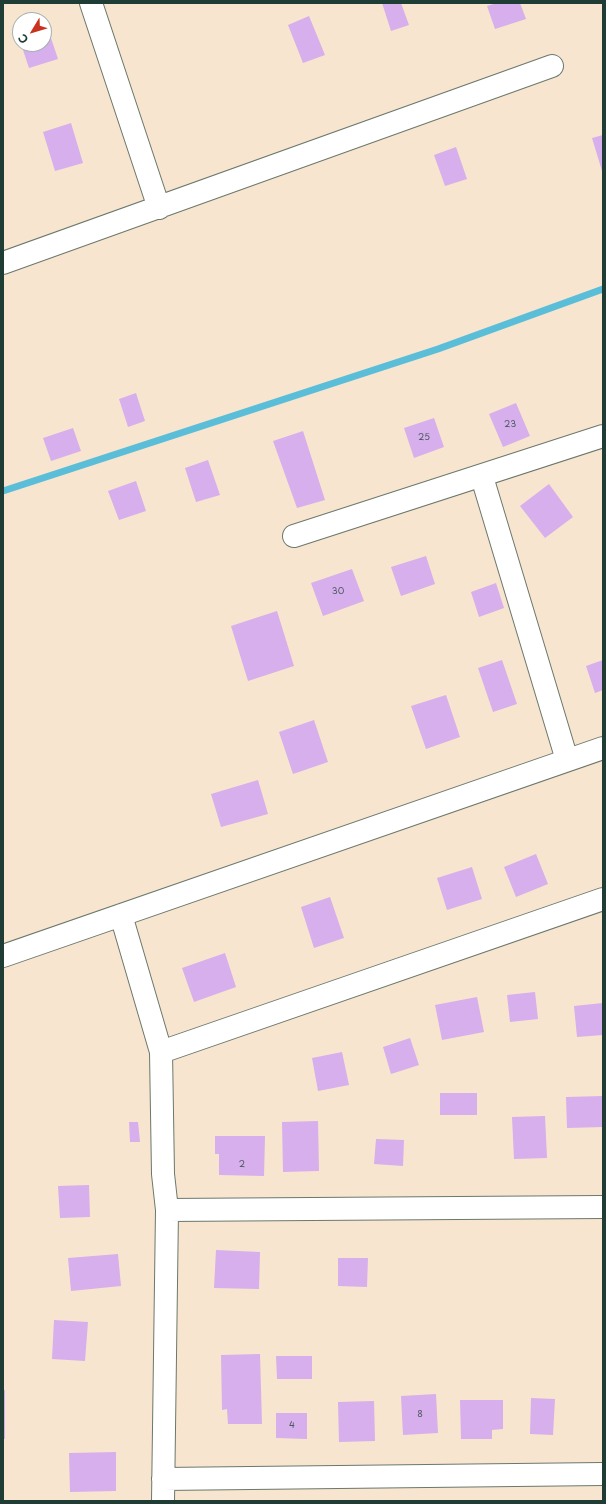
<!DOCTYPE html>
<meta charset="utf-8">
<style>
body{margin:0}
#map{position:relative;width:606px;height:1504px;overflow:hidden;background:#f7e5d0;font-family:"Playpen Sans",sans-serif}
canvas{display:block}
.frame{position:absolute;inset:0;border:4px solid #1f3d34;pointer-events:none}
.north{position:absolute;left:12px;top:12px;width:40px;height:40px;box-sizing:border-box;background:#fff;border:1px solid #a5b1ae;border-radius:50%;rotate:232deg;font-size:11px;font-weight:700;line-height:16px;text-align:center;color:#1f3d34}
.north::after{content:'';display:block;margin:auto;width:14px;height:18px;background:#c8321e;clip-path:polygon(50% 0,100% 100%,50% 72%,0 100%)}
</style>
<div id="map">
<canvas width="606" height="1504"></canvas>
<div class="frame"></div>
<div class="north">С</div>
</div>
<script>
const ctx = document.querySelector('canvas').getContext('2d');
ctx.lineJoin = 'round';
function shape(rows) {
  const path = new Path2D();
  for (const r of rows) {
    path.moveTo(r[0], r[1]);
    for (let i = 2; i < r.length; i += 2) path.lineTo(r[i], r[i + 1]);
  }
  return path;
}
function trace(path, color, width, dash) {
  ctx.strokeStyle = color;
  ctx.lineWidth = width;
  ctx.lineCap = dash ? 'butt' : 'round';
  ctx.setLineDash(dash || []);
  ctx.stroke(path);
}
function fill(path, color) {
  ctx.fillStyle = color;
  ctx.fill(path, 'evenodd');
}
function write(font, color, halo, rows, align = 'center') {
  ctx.font = font + ' "Playpen Sans",sans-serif';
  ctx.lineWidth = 3;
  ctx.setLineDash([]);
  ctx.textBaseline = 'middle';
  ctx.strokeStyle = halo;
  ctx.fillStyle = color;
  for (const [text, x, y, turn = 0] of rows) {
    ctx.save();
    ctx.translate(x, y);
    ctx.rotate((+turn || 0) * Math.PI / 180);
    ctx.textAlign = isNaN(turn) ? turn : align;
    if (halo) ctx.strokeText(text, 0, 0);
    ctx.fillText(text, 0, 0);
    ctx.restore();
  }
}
const stream = shape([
 [3,491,438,349,603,289]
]);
const building = shape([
 [382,3,401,3,409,25,391,31],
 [497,3,520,3,526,19,495,29,487,6],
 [309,16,325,55,303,63,288,25],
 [48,29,58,59,29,68,21,44,44,44,44,31],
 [71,123,83,163,55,171,43,132],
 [603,135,603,170,602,171,592,138],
 [456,147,467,179,445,186,434,155],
 [136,393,145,421,128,427,119,399],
 [516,403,530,436,503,447,489,414],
 [434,418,444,447,414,458,404,428],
 [73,428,81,451,51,461,43,438],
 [303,431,325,500,297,508,273,441],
 [208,460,220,495,196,502,185,468],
 [136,481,146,511,119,520,108,491],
 [549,484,573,517,545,538,520,506],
 [426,556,435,584,401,596,391,567],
 [352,569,364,601,323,616,311,583],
 [496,583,504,608,479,617,471,592],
 [277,611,294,666,248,681,231,626],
 [502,660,517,704,493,712,478,668],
 [603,660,603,690,595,693,586,666],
 [446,695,460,737,426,749,411,706],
 [314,720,328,762,293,774,279,732],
 [258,780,268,814,221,827,211,794],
 [536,854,548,884,516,897,504,867],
 [472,867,482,899,447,910,437,878],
 [330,897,344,938,314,948,301,907],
 [225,953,236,987,194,1002,182,968],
 [535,992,538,1019,510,1022,507,995],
 [477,997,484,1032,442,1040,435,1005],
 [603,1003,603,1035,577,1037,574,1006],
 [410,1038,419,1065,391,1074,383,1047],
 [342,1052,349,1085,318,1091,312,1058],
 [440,1093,477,1093,477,1115,440,1115],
 [603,1096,603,1127,567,1128,566,1097],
 [545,1116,547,1158,514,1159,512,1117],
 [318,1121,319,1171,283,1172,282,1122],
 [129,1122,138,1122,140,1142,130,1142],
 [215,1136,265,1136,264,1176,219,1175,219,1154,215,1154],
 [376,1139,404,1140,403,1166,374,1164],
 [89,1185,90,1217,60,1218,58,1186],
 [216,1250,260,1252,259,1289,214,1288],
 [118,1254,121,1286,71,1291,68,1258],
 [338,1258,368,1258,367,1287,338,1286],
 [54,1320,88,1322,85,1361,52,1359],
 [260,1354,262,1424,228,1424,227,1409,222,1410,221,1355],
 [276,1356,312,1356,312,1379,277,1379],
 [3,1390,5,1390,5,1439,3,1439],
 [436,1394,438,1433,403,1435,401,1396],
 [531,1398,555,1399,553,1435,530,1434],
 [460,1400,503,1400,503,1429,492,1430,492,1439,461,1439],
 [374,1401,375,1441,339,1442,338,1402],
 [276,1413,307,1413,307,1439,276,1438],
 [116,1452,116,1491,70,1492,69,1453]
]);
const minor = shape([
 [91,3,159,208],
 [3,263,552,66],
 [482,477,567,760],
 [294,536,603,436],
 [121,915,161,1052,163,1174,167,1210,163,1501],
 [3,956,603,748],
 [161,1052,603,899],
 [167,1210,603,1207],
 [163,1479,603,1474]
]);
const numberNames = [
 ["23",510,425],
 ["25",424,438],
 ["30",338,592],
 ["2",242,1165],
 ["8",420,1415],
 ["4",292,1426]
];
trace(stream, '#5bbed9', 7);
fill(building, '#d6afec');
trace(minor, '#6b786b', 24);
trace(minor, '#fff', 22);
write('9px', '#4d5a62', null, numberNames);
</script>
